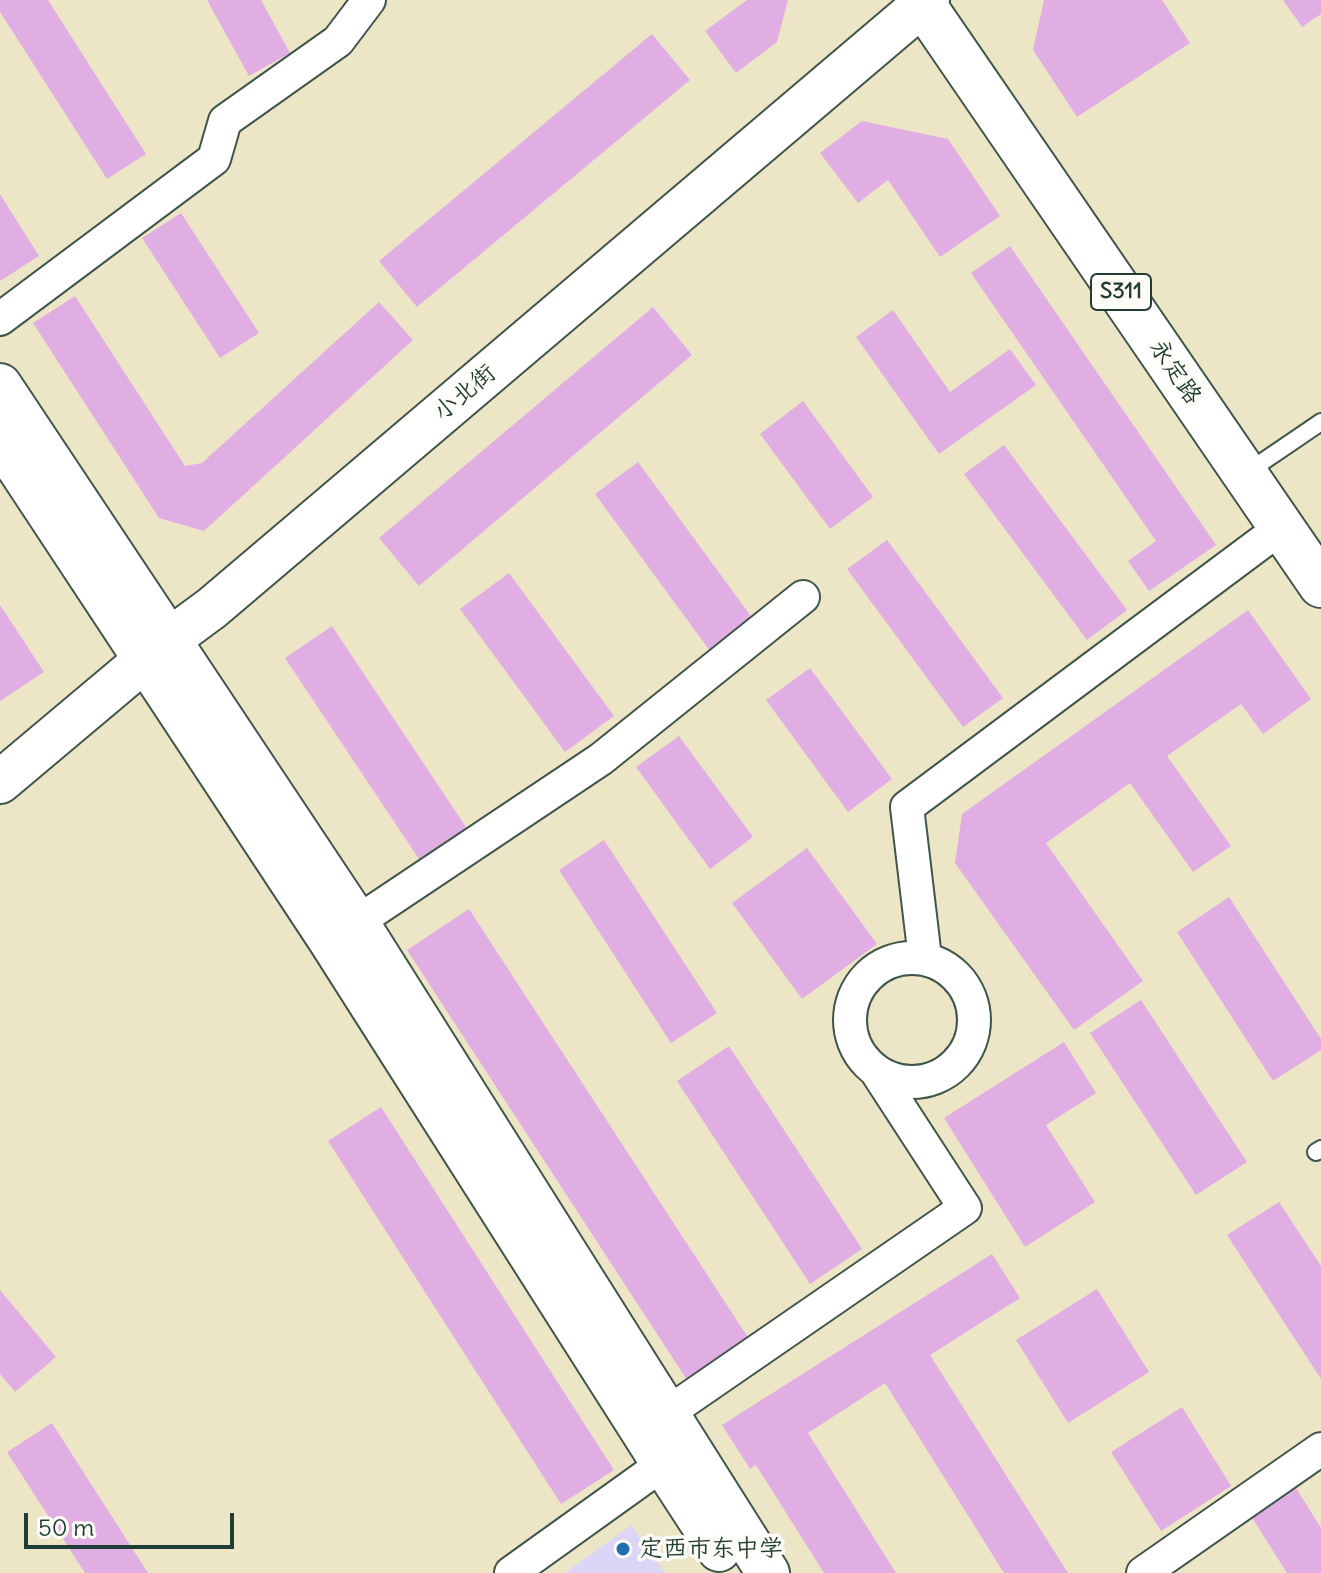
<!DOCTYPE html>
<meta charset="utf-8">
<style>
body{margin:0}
#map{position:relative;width:1321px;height:1573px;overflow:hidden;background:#ece6c7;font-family:Delius,sans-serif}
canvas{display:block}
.scale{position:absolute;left:24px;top:1513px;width:210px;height:36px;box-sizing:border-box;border:4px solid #1f3d34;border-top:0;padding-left:10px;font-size:24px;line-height:28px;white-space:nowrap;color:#1f3d34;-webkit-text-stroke:6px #fdfcf7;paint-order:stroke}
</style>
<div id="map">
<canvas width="1321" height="1573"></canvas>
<div class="scale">50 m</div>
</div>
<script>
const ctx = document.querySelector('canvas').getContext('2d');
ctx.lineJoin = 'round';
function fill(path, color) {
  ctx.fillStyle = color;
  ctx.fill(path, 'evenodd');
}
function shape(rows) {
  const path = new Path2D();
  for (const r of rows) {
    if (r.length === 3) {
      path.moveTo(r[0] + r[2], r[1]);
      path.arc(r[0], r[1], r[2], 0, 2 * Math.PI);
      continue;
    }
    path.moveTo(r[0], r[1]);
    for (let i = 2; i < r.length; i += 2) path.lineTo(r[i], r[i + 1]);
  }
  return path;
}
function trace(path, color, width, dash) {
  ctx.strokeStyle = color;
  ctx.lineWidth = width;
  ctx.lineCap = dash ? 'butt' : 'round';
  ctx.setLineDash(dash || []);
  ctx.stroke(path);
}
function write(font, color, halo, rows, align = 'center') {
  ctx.font = font + ' Delius,"LXGW WenKai TC",sans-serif';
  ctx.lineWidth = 7;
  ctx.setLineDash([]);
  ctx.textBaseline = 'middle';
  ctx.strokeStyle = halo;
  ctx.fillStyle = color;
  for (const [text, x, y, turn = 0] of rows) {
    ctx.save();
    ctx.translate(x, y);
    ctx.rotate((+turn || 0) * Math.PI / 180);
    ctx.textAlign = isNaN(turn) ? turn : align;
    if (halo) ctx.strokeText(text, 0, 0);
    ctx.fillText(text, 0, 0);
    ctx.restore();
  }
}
const built = shape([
 [631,1525,665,1573,565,1573]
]);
const building = shape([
 [0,0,48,0,146,154,107,179,0,12],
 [207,0,261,0,290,53,249,76],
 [747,0,788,0,777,42,736,73,705,31],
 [1044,0,1162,0,1190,43,1077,117,1033,50],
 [1283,0,1321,0,1321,14,1302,27],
 [652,34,690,80,417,307,379,261],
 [862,121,948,139,1000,216,940,257,888,180,858,203,820,153],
 [0,194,39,256,0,281],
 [181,213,259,333,220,358,142,238],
 [1010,246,1216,545,1149,591,1128,561,1156,541,971,273],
 [75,296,185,466,202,463,379,302,413,340,204,531,159,518,33,323],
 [653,307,692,355,419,586,379,538],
 [893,310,950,392,1010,349,1036,385,939,454,856,337],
 [803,401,873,497,830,529,760,434],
 [1004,445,1127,610,1087,640,964,474],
 [638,462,753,619,710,651,595,494],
 [887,540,1003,698,963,727,847,569],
 [509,573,614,716,565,752,460,609],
 [0,605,44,672,0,701],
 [1248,610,1311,699,1263,734,1241,704,1167,756,1231,846,1193,872,1130,783,1046,843,1143,981,1074,1030,955,863,962,814],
 [332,626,470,833,423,865,285,658],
 [810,668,892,779,848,812,766,700],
 [679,736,753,837,710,869,636,767],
 [604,840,717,1013,671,1043,559,870],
 [807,848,877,944,802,999,732,903],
 [1229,897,1321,1039,1321,1050,1273,1081,1177,932],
 [469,909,751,1342,689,1383,407,950],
 [1141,1000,1247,1162,1196,1195,1090,1033],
 [1064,1042,1096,1093,1046,1125,1095,1202,1025,1247,944,1118],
 [729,1046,862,1249,810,1284,677,1081],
 [381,1107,614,1470,561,1504,328,1141],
 [1279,1202,1321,1266,1321,1379,1227,1235],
 [992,1254,1020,1298,930,1355,1068,1573,1004,1573,885,1383,808,1433,896,1573,824,1573,756,1465,750,1469,722,1425],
 [1097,1289,1149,1372,1068,1423,1016,1340],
 [0,1290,56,1357,15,1392,0,1374],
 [1182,1407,1231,1486,1161,1531,1111,1452],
 [52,1423,148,1573,85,1573,7,1452],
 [1296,1488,1321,1528,1321,1573,1287,1573,1251,1516]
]);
const service = shape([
 [1246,473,1321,422],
 [1316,1152,1321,1149]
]);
const minor = shape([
 [0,319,214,159,225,121,338,41,369,0],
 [357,922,601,759,803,597],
 [925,958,907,807,1282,527],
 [912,1020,62],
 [666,1414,965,1208,876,1071],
 [511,1573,663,1464],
 [1143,1573,1321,1449]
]);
const tertiary = shape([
 [0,385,357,922,768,1573],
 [0,440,329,939,663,1464,719,1550],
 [0,782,170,639,212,608,928,0]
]);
const primary = shape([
 [920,0,1321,585]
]);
const markers = [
 [623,1549,8,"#1f6fb2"]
];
const shields = [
 [1121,292,60]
];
const shieldNames = [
 ["S311",1121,292]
];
const streetNames = [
 ["永定路",1175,372,56],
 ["小北街",465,393,-40]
];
const poiNames = [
 ["定西市东中学",639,1549]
];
fill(built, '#dbd6f7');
fill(building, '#e1aee3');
trace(service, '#3e564a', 20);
trace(minor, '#3e564a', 36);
trace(tertiary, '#3e564a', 46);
trace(primary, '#3e564a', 48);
trace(service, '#fff', 16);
trace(minor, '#fff', 32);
trace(tertiary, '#fff', 42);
trace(primary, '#fff', 44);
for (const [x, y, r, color] of markers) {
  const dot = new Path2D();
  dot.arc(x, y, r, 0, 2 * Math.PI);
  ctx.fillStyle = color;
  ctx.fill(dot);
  trace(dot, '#fdfcf7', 3);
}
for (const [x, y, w] of shields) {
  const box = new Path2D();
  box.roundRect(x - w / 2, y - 18, w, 36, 6);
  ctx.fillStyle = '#fdfcf7';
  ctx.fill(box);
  trace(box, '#1f3d34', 2);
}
write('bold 22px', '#1f3d34', null, shieldNames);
write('24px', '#1f3d34', '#fdfcf7', streetNames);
write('24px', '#1f3d34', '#fdfcf7', poiNames, 'left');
</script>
